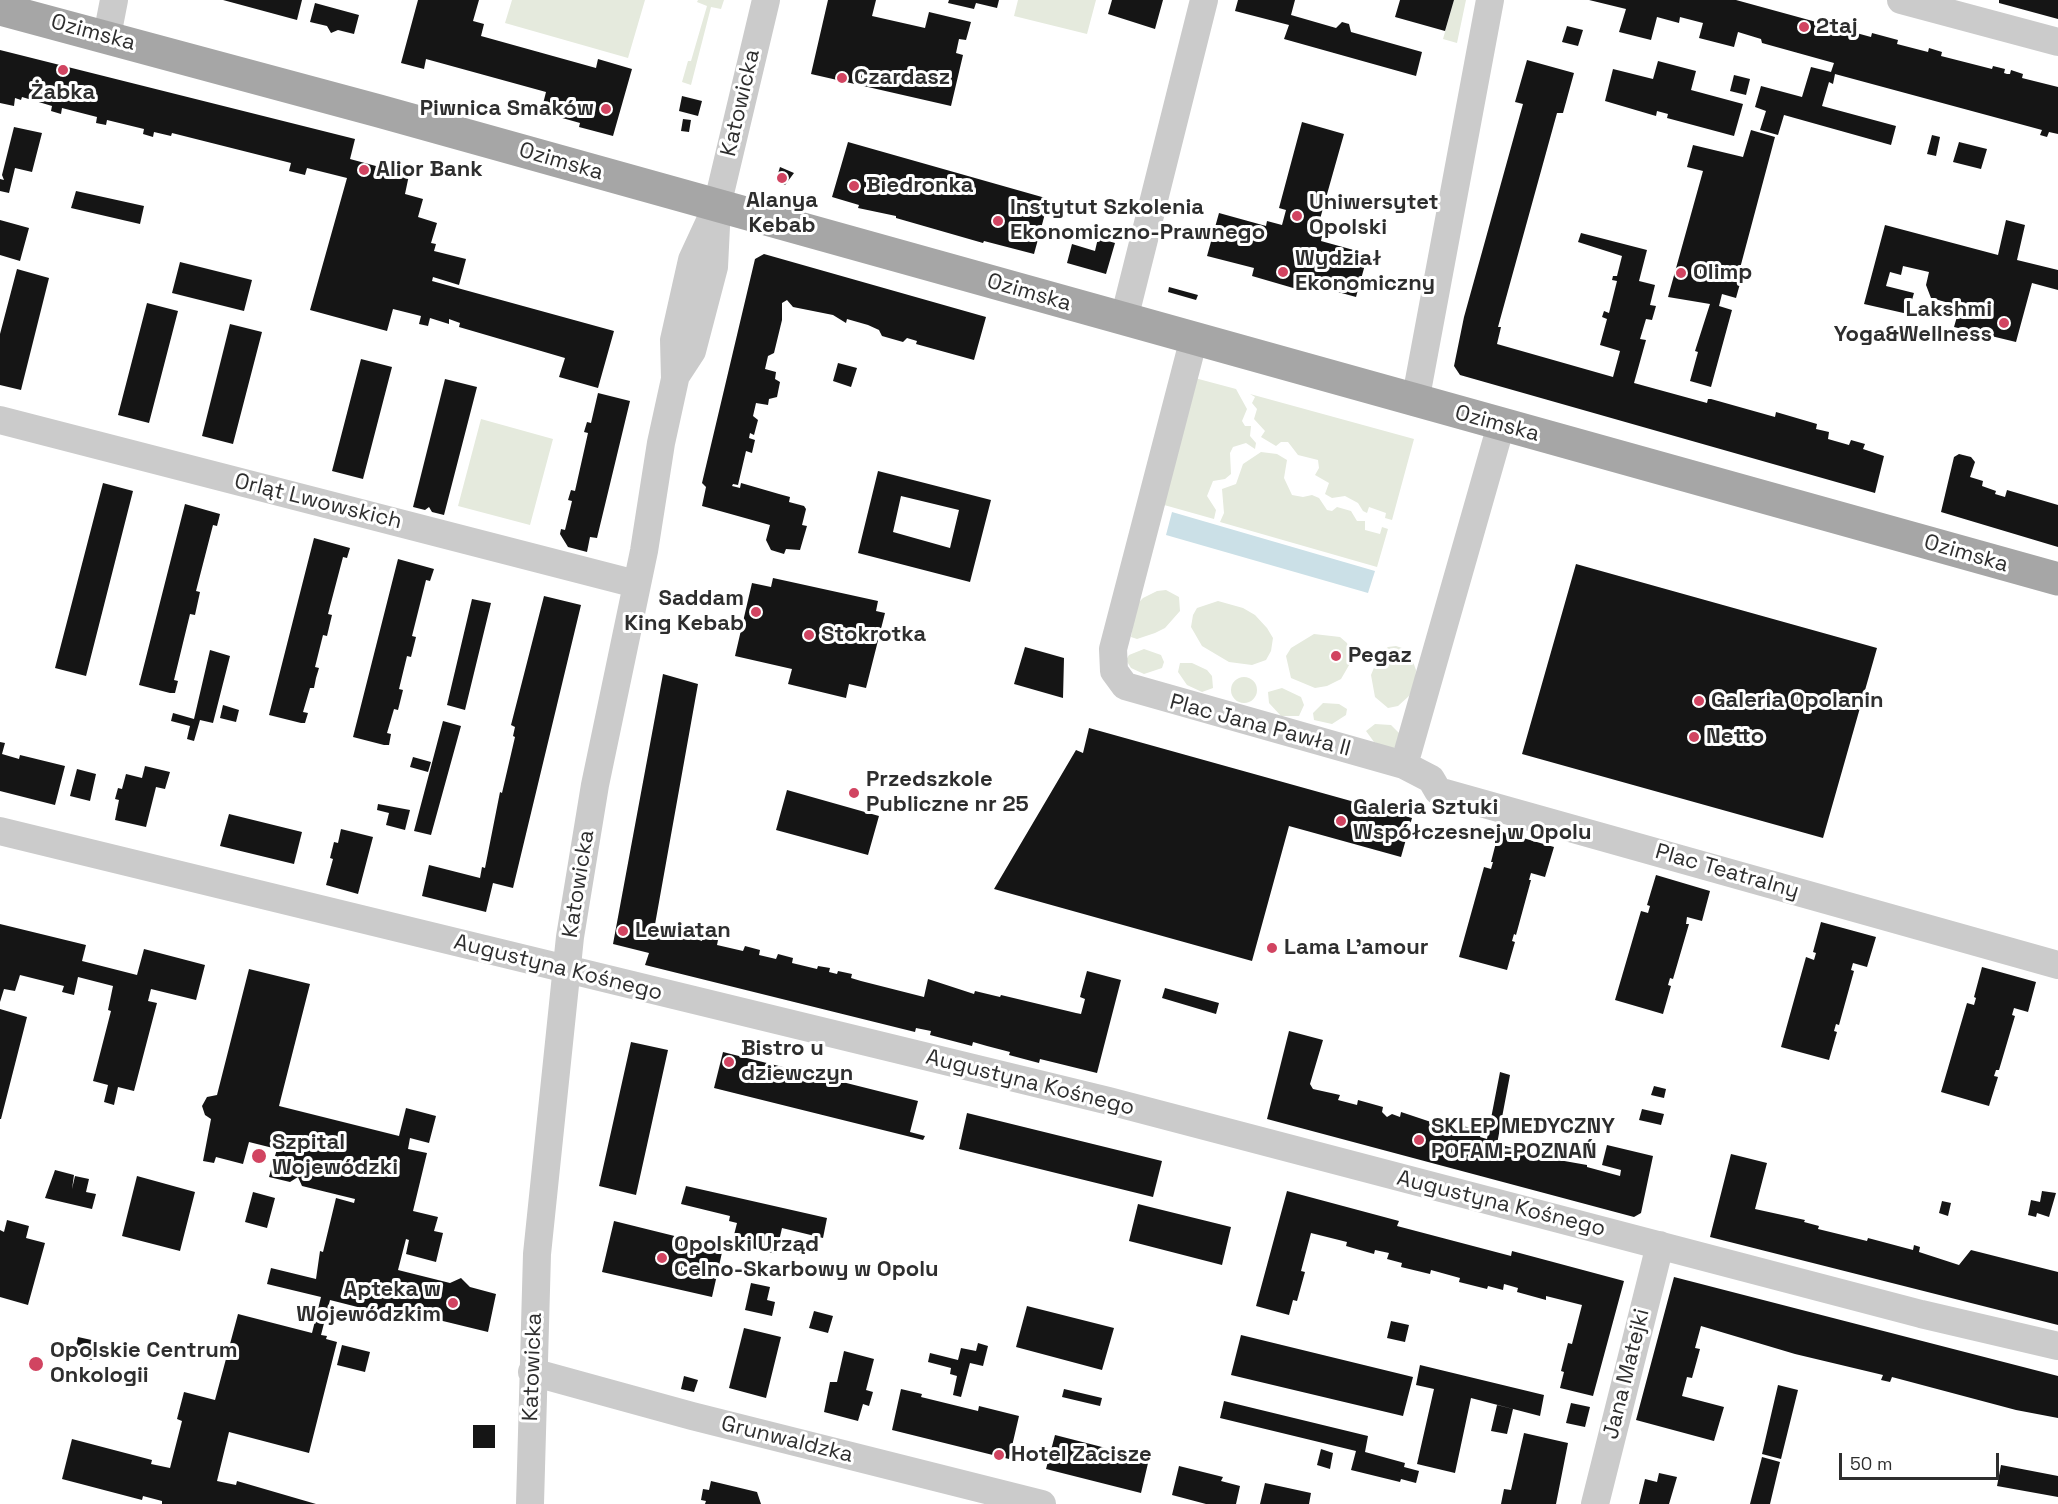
<!DOCTYPE html>
<meta charset="utf-8">
<style>
body{margin:0}
#map{position:relative;width:2058px;height:1504px;overflow:hidden;background:#fff;font-family:"Space Grotesk",sans-serif}
canvas{display:block}
.scale{position:absolute;left:1839px;top:1453px;width:160px;height:27px;box-sizing:border-box;border:3px solid #2e2e2e;border-top:0;padding-left:8px;font-size:18px;line-height:21px;white-space:nowrap;color:#2e2e2e;-webkit-text-stroke:4px #fff;paint-order:stroke}
</style>
<div id="map">
<canvas width="2058" height="1504"></canvas>
<div class="scale">50 m</div>
</div>
<script>
const ctx = document.querySelector('canvas').getContext('2d');
ctx.lineJoin = 'round';
function fill(path, color) {
  ctx.fillStyle = color;
  ctx.fill(path, 'evenodd');
}
function shape(rows) {
  const path = new Path2D();
  for (const r of rows) {
    if (r.length === 3) {
      path.moveTo(r[0] + r[2], r[1]);
      path.arc(r[0], r[1], r[2], 0, 2 * Math.PI);
      continue;
    }
    path.moveTo(r[0], r[1]);
    for (let i = 2; i < r.length; i += 2) path.lineTo(r[i], r[i + 1]);
  }
  return path;
}
function trace(path, color, width, dash) {
  ctx.strokeStyle = color;
  ctx.lineWidth = width;
  ctx.lineCap = dash ? 'butt' : 'round';
  ctx.setLineDash(dash || []);
  ctx.stroke(path);
}
function write(font, color, halo, rows, align = 'center') {
  ctx.font = font + ' "Space Grotesk",sans-serif';
  ctx.lineWidth = 6;
  ctx.setLineDash([]);
  ctx.textBaseline = 'middle';
  ctx.strokeStyle = halo;
  ctx.fillStyle = color;
  for (const [text, x, y, turn = 0] of rows) {
    ctx.save();
    ctx.translate(x, y);
    ctx.rotate((+turn || 0) * Math.PI / 180);
    ctx.textAlign = isNaN(turn) ? turn : align;
    if (halo) ctx.strokeText(text, 0, 0);
    ctx.fillText(text, 0, 0);
    ctx.restore();
  }
}
const green = shape([
 [512,0,645,0,628,58,505,23],
 [698,0,724,0,721,9,711,7,691,85,682,82,688,61,691,61,707,6,697,2],
 [1018,0,1096,0,1087,34,1014,16],
 [1454,0,1466,0,1457,43,1443,39],
 [1191,377,1236,389,1247,409,1242,421,1245,426,1251,426,1250,436,1256,443,1255,449,1246,443,1233,447,1230,453,1231,474,1225,479,1213,481,1207,496,1216,510,1214,519,1157,503],
 [1250,394,1414,439,1392,520,1385,518,1386,513,1369,507,1367,513,1363,511,1358,503,1345,496,1332,498,1325,494,1329,483,1315,475,1319,468,1318,460,1298,455,1288,442,1281,442,1276,446,1261,437,1265,431,1254,419,1257,409,1252,403,1255,397],
 [481,419,553,439,530,525,458,506],
 [1261,452,1277,454,1287,460,1284,478,1292,495,1303,497,1312,495,1319,498,1327,510,1332,511,1337,507,1351,511,1357,521,1365,521,1365,530,1380,534,1382,527,1388,529,1377,567,1220,522,1224,513,1222,489,1236,484,1243,464],
 [1166,590,1179,597,1180,611,1165,628,1155,633,1137,639,1131,637,1136,605,1143,598,1157,591],
 [1218,601,1243,608,1255,615,1267,628,1273,638,1271,651,1266,660,1252,665,1229,662,1202,646,1191,627,1193,615,1197,608],
 [1314,634,1340,637,1347,643,1352,660,1341,679,1327,686,1315,688,1291,678,1286,656,1291,648],
 [1396,646,1402,648,1412,659,1416,670,1415,684,1409,696,1398,706,1388,708,1375,697,1371,675,1380,653,1388,647],
 [1144,649,1161,655,1164,662,1162,668,1144,674,1131,668,1126,660,1129,655],
 [1180,663,1192,663,1207,670,1212,676,1213,688,1202,692,1187,685,1178,672],
 [1244,690,13],
 [1282,688,1301,697,1304,705,1299,716,1281,716,1269,703,1268,692],
 [1323,703,1339,704,1347,709,1346,715,1332,724,1314,720,1313,713],
 [1375,724,1391,725,1399,733,1401,744,1392,749,1374,742,1366,731]
]);
const water = shape([
 [1172,512,1375,571,1368,593,1166,535]
]);
const building = shape([
 [223,0,302,0,297,20],
 [418,0,479,0,473,21,484,24,481,36,596,68,598,59,632,69,613,136,579,127,580,123,541,112,546,92,426,59,424,69,401,63],
 [828,0,876,0,872,16,925,28,929,12,971,22,966,40,959,39,956,53,963,55,951,106,811,74],
 [949,0,999,0,997,8,976,3,974,9,948,3],
 [1112,0,1163,0,1155,29,1108,14],
 [1238,0,1295,0,1291,15,1336,28,1342,22,1349,24,1351,32,1422,52,1416,76,1284,39,1289,25,1235,11],
 [1400,0,1454,0,1445,31,1395,17],
 [1589,0,1736,0,1871,37,1872,33,1898,40,1897,44,1928,52,1929,48,1942,52,1941,56,1992,69,1993,66,2005,69,2004,73,2007,74,2010,74,2011,70,2023,74,2022,78,2058,87,2058,134,2049,132,2047,137,2040,135,2042,130,1835,74,1833,84,1829,82,1822,106,1896,126,1891,145,1784,115,1778,135,1760,130,1766,111,1755,107,1761,86,1802,97,1811,67,1831,72,1834,63,1762,43,1761,39,1738,32,1734,47,1699,38,1703,23,1680,17,1679,23,1657,17,1651,40,1619,32,1626,9],
 [1999,0,2058,0,2058,19,1999,3],
 [315,3,359,15,354,34,338,30,331,33,327,26,310,22],
 [1567,26,1583,30,1578,46,1562,42],
 [0,50,355,139,350,159,409,175,405,194,423,199,418,217,437,223,431,243,436,244,434,251,466,259,459,285,433,277,432,281,614,331,598,388,559,377,565,358,459,327,460,323,449,319,449,324,430,318,428,326,419,324,421,316,393,309,387,331,310,310,347,178,307,168,305,175,289,171,291,163,172,133,171,136,154,132,153,137,143,134,144,129,107,120,106,125,96,123,97,117,62,108,61,114,51,111,52,106,22,97,21,100,15,98,14,106,0,103],
 [1527,60,1574,73,1563,113,1557,113,1498,327,1501,327,1497,344,1613,377,1620,351,1600,345,1607,319,1602,317,1604,311,1609,313,1617,281,1612,280,1613,276,1617,276,1622,256,1578,242,1581,233,1647,250,1639,281,1655,285,1650,305,1656,306,1652,320,1646,319,1640,339,1646,340,1634,383,1707,403,1708,399,1711,399,1775,417,1776,412,1817,424,1816,429,1829,432,1828,439,1849,445,1851,440,1865,444,1863,449,1884,456,1875,493,1460,375,1454,366,1464,317,1523,104,1515,102],
 [1658,61,1696,71,1691,90,1743,104,1734,136,1667,118,1668,114,1657,111,1656,116,1605,101,1613,69,1653,79],
 [1734,75,1750,79,1746,95,1730,91],
 [682,96,702,101,698,116,679,111],
 [683,119,691,120,689,132,681,131],
 [1302,122,1344,134,1320,219,1313,218,1309,233,1322,236,1321,241,1368,254,1356,297,1309,284,1307,292,1252,276,1254,268,1207,256,1219,213,1266,226,1267,221,1282,225,1286,210,1279,208],
 [14,127,42,133,32,172,15,168,9,193,0,191,0,179,4,180,2,175],
 [1751,130,1775,137,1739,272,1743,273,1736,298,1722,294,1719,306,1732,310,1711,387,1690,381,1698,352,1695,351,1710,304,1668,297,1703,171,1687,167,1693,145,1743,157],
 [1932,135,1940,137,1936,156,1927,154],
 [848,142,1049,199,1034,254,984,241,983,243,896,218,896,216,858,208,859,205,832,197],
 [1959,142,1987,149,1981,169,1953,162],
 [780,167,794,173,785,185,776,180],
 [76,191,144,206,140,224,71,208],
 [0,220,29,228,20,261,0,255],
 [2006,220,2025,225,2017,260,2058,270,2058,290,2032,283,2016,342,1954,327,1960,306,1931,298,1926,285,1929,272,1903,266,1901,275,1890,272,1886,286,1914,293,1908,314,1864,304,1885,225,1998,255],
 [1098,238,1115,243,1106,274,1067,263,1072,244,1095,251],
 [764,254,986,317,974,360,916,344,917,341,907,338,903,342,882,336,879,330,868,325,847,319,846,323,833,315,793,307,787,300,782,303,782,320,774,353,768,356,765,369,776,372,775,379,780,382,777,397,769,399,768,405,756,403,753,416,758,420,754,435,750,433,749,438,755,440,752,453,746,451,738,485,733,484,732,486,740,488,741,483,779,494,790,497,789,502,804,506,806,509,802,525,807,526,800,550,786,549,784,554,771,550,766,540,770,525,702,506,706,487,702,483,755,259],
 [180,262,252,280,244,311,172,293],
 [17,269,49,278,21,390,0,385,0,334],
 [1169,287,1198,295,1196,300,1168,292],
 [147,303,178,311,149,423,118,415],
 [230,324,262,332,233,444,202,436],
 [361,359,392,367,363,479,332,471],
 [838,363,857,368,851,387,833,381],
 [445,379,477,387,444,515,432,512,429,507,425,510,413,507],
 [598,393,630,401,597,538,590,537,587,552,568,547,560,534,561,529,565,530,572,501,568,500,571,490,575,491,588,433,584,432,587,422,591,423],
 [1959,454,1971,457,1975,462,1970,477,1983,481,1982,486,1996,491,1995,494,2005,497,2007,490,2058,505,2058,547,1941,512,1954,457],
 [878,471,991,500,970,582,858,553],
 [901,496,959,510,950,548,893,532],
 [103,483,133,491,86,676,55,668],
 [185,504,220,514,217,526,213,525,196,591,200,592,195,615,190,614,174,680,178,681,175,693,170,693,139,685],
 [314,538,350,548,347,558,343,557,328,614,332,615,327,636,323,635,315,667,319,668,316,678,314,688,310,688,303,712,308,713,305,723,301,723,269,715],
 [398,559,434,569,430,581,426,580,412,636,416,637,411,657,407,656,399,689,403,690,398,710,394,709,387,733,391,734,389,745,384,745,353,737],
 [1576,564,1877,648,1823,838,1522,754],
 [773,578,878,601,876,611,885,613,866,688,849,684,846,698,788,684,792,669,735,656,752,583,771,587],
 [544,596,581,605,513,888,493,883,486,912,422,896,429,865,480,878,482,867,485,868,500,792,502,793,515,737,513,736,515,727,511,725],
 [472,599,491,603,465,710,447,705],
 [1025,647,1064,658,1063,698,1014,684],
 [210,650,230,656,213,723,200,720,194,741,187,739,190,726,171,721,173,713,194,719],
 [663,674,698,684,654,930,668,933,669,930,702,941,703,936,718,940,717,945,743,951,745,946,760,950,759,955,776,959,778,954,793,958,792,963,817,969,818,966,830,968,829,972,837,974,838,971,852,974,851,978,861,981,924,997,928,979,974,994,975,991,1000,997,1001,995,1076,1013,1081,1014,1085,999,1080,997,1087,971,1121,980,1097,1073,1040,1059,1039,1063,1009,1055,1010,1052,987,1046,973,1042,972,1046,930,1035,931,1031,916,1028,915,1032,645,965,649,953,613,944],
 [223,705,239,710,236,722,220,718],
 [443,721,461,726,431,835,414,831],
 [1089,728,1412,818,1401,857,1289,826,1252,961,994,889,1076,750,1083,753],
 [0,742,5,743,2,754,19,759,20,755,65,766,55,805,0,791],
 [413,757,431,762,428,772,410,767],
 [145,766,170,772,165,789,156,787,146,827,115,820,119,800,115,799,118,788,122,789,126,774,142,778],
 [77,769,96,774,90,801,70,796],
 [787,790,879,816,868,855,776,830],
 [378,804,410,810,405,830,386,825,389,813,377,810],
 [229,814,302,832,294,864,220,846],
 [341,829,373,837,358,894,326,885,333,859,330,858,334,842,338,843],
 [1499,831,1554,847,1545,877,1531,873,1529,880,1531,880,1516,935,1514,934,1512,941,1515,942,1507,970,1459,957,1484,867,1491,869,1493,862,1491,862],
 [1656,875,1710,891,1702,921,1687,917,1686,924,1689,924,1673,979,1670,978,1668,985,1671,986,1663,1014,1615,1000,1641,911,1648,913,1650,906,1647,905],
 [1821,922,1876,937,1867,967,1853,963,1851,970,1854,971,1839,1025,1836,1024,1834,1031,1837,1032,1829,1060,1781,1047,1806,957,1814,960,1816,953,1813,952],
 [0,924,86,945,82,961,137,975,144,949,205,965,196,1000,151,989,148,1001,157,1003,134,1091,118,1087,114,1105,104,1102,108,1085,93,1081,111,1011,108,1010,113,986,78,977,74,995,62,992,64,986,20,975,15,991,4,989,0,1002],
 [1982,967,2036,982,2028,1012,2014,1008,2012,1015,2015,1016,1999,1070,1996,1070,1994,1076,1998,1077,1989,1106,1941,1092,1967,1003,1974,1005,1976,998,1974,997],
 [249,969,310,984,279,1106,399,1136,406,1108,436,1116,429,1143,410,1138,408,1149,427,1153,413,1211,438,1217,434,1231,443,1233,436,1262,406,1254,409,1240,406,1239,398,1270,450,1283,461,1278,470,1287,496,1294,488,1332,410,1313,407,1324,387,1320,389,1315,330,1300,321,1335,327,1336,326,1339,337,1342,309,1453,229,1432,217,1481,236,1485,237,1481,316,1504,162,1504,162,1501,143,1496,142,1500,62,1479,72,1439,152,1460,151,1464,170,1468,182,1421,177,1419,184,1392,215,1400,238,1314,312,1333,321,1297,267,1284,271,1268,316,1279,320,1251,323,1252,336,1198,354,1203,355,1199,302,1186,298,1177,290,1182,269,1177,277,1149,249,1142,243,1164,216,1157,214,1163,203,1161,211,1119,205,1115,202,1106,207,1097,217,1095],
 [1165,988,1219,1003,1216,1014,1162,998],
 [0,1009,27,1017,1,1119,0,1119],
 [1289,1031,1323,1040,1310,1084,1313,1089,1340,1095,1338,1100,1357,1105,1358,1100,1383,1107,1382,1112,1387,1117,1392,1114,1400,1117,1401,1112,1461,1132,1463,1126,1482,1131,1480,1137,1487,1139,1500,1072,1510,1075,1497,1144,1537,1154,1538,1151,1544,1152,1545,1146,1556,1149,1553,1159,1587,1165,1587,1167,1620,1176,1621,1170,1602,1165,1607,1145,1653,1156,1641,1213,1634,1217,1267,1119],
 [631,1042,668,1050,636,1195,599,1186],
 [723,1052,918,1101,910,1132,925,1136,923,1140,714,1088],
 [1654,1086,1666,1089,1664,1098,1651,1095],
 [1642,1109,1664,1114,1661,1125,1639,1120],
 [967,1113,1162,1161,1153,1197,959,1149],
 [1731,1154,1767,1163,1755,1209,1805,1220,1804,1222,1819,1226,1818,1229,1867,1241,1868,1238,1913,1250,1914,1245,1920,1247,1919,1252,1959,1265,1971,1250,2058,1272,2058,1325,1710,1237],
 [55,1170,74,1175,72,1189,75,1176,89,1179,86,1192,96,1194,92,1209,45,1198],
 [137,1176,195,1192,180,1251,122,1236],
 [686,1186,827,1218,823,1238,782,1228,776,1254,732,1243,737,1223,729,1221,730,1216,681,1204],
 [1287,1191,1399,1221,1397,1226,1511,1256,1512,1251,1624,1281,1593,1396,1560,1388,1564,1372,1561,1371,1568,1343,1572,1344,1582,1305,1546,1296,1546,1300,1517,1292,1518,1288,1504,1284,1503,1290,1488,1286,1487,1289,1459,1282,1460,1278,1431,1270,1430,1274,1401,1267,1402,1263,1387,1259,1389,1253,1375,1250,1374,1254,1346,1246,1347,1242,1311,1233,1301,1271,1305,1272,1297,1301,1293,1300,1289,1315,1256,1306],
 [2042,1191,2056,1193,2049,1217,2037,1213,2036,1217,2028,1215,2031,1200,2040,1202],
 [253,1192,275,1198,267,1228,245,1222],
 [1942,1201,1951,1203,1948,1216,1939,1213],
 [1138,1204,1231,1227,1222,1265,1129,1241],
 [7,1220,29,1226,26,1238,45,1243,28,1305,0,1297,0,1230,4,1232],
 [614,1221,723,1248,712,1297,602,1272],
 [1674,1277,2058,1376,2058,1418,2016,1410,1892,1377,1890,1382,1881,1380,1883,1375,1795,1354,1701,1326,1695,1348,1700,1349,1692,1378,1687,1377,1682,1396,1724,1407,1714,1441,1636,1420],
 [751,1283,770,1287,767,1300,775,1302,772,1316,745,1310],
 [1027,1306,1114,1328,1102,1370,1016,1347],
 [814,1311,833,1316,828,1333,809,1328],
 [1391,1321,1409,1325,1405,1342,1387,1338],
 [744,1328,781,1337,766,1398,729,1388],
 [1241,1335,1413,1377,1403,1416,1231,1375],
 [78,1337,96,1341,92,1360,74,1356],
 [978,1343,988,1346,983,1366,970,1363,961,1397,953,1395,957,1376,950,1374,951,1368,928,1362,930,1353,958,1360,961,1348,976,1351],
 [342,1345,370,1352,365,1372,337,1365],
 [844,1351,874,1359,866,1390,873,1392,869,1406,863,1404,858,1421,824,1412,830,1382,837,1382],
 [1420,1365,1544,1395,1540,1416,1471,1398,1455,1473,1417,1464,1434,1389,1416,1385],
 [684,1376,698,1380,694,1392,681,1389],
 [1778,1385,1798,1390,1781,1459,1762,1454],
 [901,1389,922,1394,921,1397,978,1411,979,1406,1019,1416,1009,1459,892,1430],
 [1064,1389,1102,1398,1100,1406,1062,1397],
 [1224,1401,1368,1436,1365,1452,1405,1463,1404,1467,1419,1471,1416,1483,1401,1479,1400,1482,1351,1470,1356,1451,1220,1418],
 [1571,1403,1590,1407,1585,1427,1566,1423],
 [1497,1405,1513,1409,1507,1434,1491,1431],
 [473,1425,495,1425,495,1448,473,1448],
 [1524,1433,1568,1443,1556,1504,1501,1504,1504,1489,1511,1490],
 [1055,1435,1149,1459,1141,1493,1046,1469],
 [1321,1449,1333,1453,1330,1469,1317,1465],
 [1762,1457,1780,1462,1770,1504,1750,1504],
 [2001,1465,2058,1476,2058,1497,1997,1486],
 [1179,1466,1223,1477,1221,1481,1240,1486,1236,1504,1206,1504,1172,1495],
 [1659,1473,1677,1477,1669,1504,1639,1504,1645,1479,1657,1482],
 [711,1481,757,1492,761,1504,705,1504,706,1501,701,1500,703,1489,709,1490],
 [1265,1483,1311,1493,1309,1504,1260,1504]
]);
const minor = shape([
 [1901,0,2058,42],
 [107,36,114,0],
 [1124,319,1204,0],
 [1194,338,1113,649,1114,671,1125,686,1404,765,1431,779,1438,791,2058,965],
 [675,377,692,351,714,267,717,206,766,0],
 [1415,402,1490,0],
 [0,420,636,584],
 [1404,765,1501,425],
 [0,831,1109,1101,1921,1314,2058,1346],
 [532,1372,692,1416,1042,1504],
 [530,1504,537,1254,570,937,595,785,644,551,661,443,675,379,674,340,692,260,717,206],
 [1595,1504,1660,1245]
]);
const major = shape([
 [0,9,379,111,2058,579]
]);
const markers = [
 [1804,27,6,"#d14461"],
 [63,70,6,"#d14461"],
 [842,78,6,"#d14461"],
 [606,109,6,"#d14461"],
 [364,170,6,"#d14461"],
 [782,178,6,"#d14461"],
 [854,186,6,"#d14461"],
 [1297,216,6,"#d14461"],
 [998,221,6,"#d14461"],
 [1283,272,6,"#d14461"],
 [1681,273,6,"#d14461"],
 [2004,323,6,"#d14461"],
 [756,612,6,"#d14461"],
 [809,635,6,"#d14461"],
 [1336,656,6,"#d14461"],
 [1699,701,6,"#d14461"],
 [1694,737,6,"#d14461"],
 [854,793,6,"#d14461"],
 [1341,821,6,"#d14461"],
 [623,931,6,"#d14461"],
 [1272,948,6,"#d14461"],
 [729,1062,6,"#d14461"],
 [1419,1140,6,"#d14461"],
 [259,1156,8,"#d14461"],
 [662,1258,6,"#d14461"],
 [453,1303,6,"#d14461"],
 [36,1364,8,"#d14461"],
 [999,1455,6,"#d14461"]
];
const poiNames = [
 ["2taj",1816,27],
 ["Czardasz",854,78],
 ["Żabka",63,93,"center"],
 ["Piwnica Smaków",594,109,"right"],
 ["Alior Bank",376,170],
 ["Biedronka",866,186],
 ["Alanya",782,201,"center"],
 ["Kebab",782,226,"center"],
 ["Uniwersytet",1309,203],
 ["Opolski",1309,228],
 ["Instytut Szkolenia",1010,208],
 ["Ekonomiczno-Prawnego",1010,233],
 ["Wydział",1295,259],
 ["Ekonomiczny",1295,284],
 ["Olimp",1693,273],
 ["Lakshmi",1992,310,"right"],
 ["Yoga&Wellness",1992,335,"right"],
 ["Saddam",744,599,"right"],
 ["King Kebab",744,624,"right"],
 ["Stokrotka",821,635],
 ["Pegaz",1348,656],
 ["Galeria Opolanin",1711,701],
 ["Netto",1706,737],
 ["Przedszkole",866,780],
 ["Publiczne nr 25",866,805],
 ["Galeria Sztuki",1353,808],
 ["Współczesnej w Opolu",1353,833],
 ["Lewiatan",635,931],
 ["Lama L’amour",1284,948],
 ["Bistro u",741,1049],
 ["dziewczyn",741,1074],
 ["SKLEP MEDYCZNY",1431,1127],
 ["POFAM-POZNAŃ",1431,1152],
 ["Szpital",272,1143],
 ["Wojewódzki",272,1168],
 ["Opolski Urząd",674,1245],
 ["Celno-Skarbowy w Opolu",674,1270],
 ["Apteka w",441,1290,"right"],
 ["Wojewódzkim",441,1315,"right"],
 ["Opolskie Centrum",50,1351],
 ["Onkologii",50,1376],
 ["Hotel Zacisze",1011,1455]
];
const streetNames = [
 ["Ozimska",93,33,15],
 ["Katowicka",741,103,-77],
 ["Ozimska",561,162,16],
 ["Ozimska",1029,293,16],
 ["Ozimska",1497,424,15],
 ["Orląt Lwowskich",318,502,14],
 ["Ozimska",1966,554,16],
 ["Plac Jana Pawła II",1260,726,15],
 ["Plac Teatralny",1727,872,16],
 ["Katowicka",579,884,-81],
 ["Augustyna Kośnego",558,968,14],
 ["Augustyna Kośnego",1030,1083,14],
 ["Augustyna Kośnego",1501,1204,14],
 ["Katowicka",533,1367,-88],
 ["Jana Matejki",1627,1374,-76],
 ["Grunwaldzka",787,1440,14]
];
fill(green, '#e5eadd');
fill(water, '#cbe0e7');
fill(building, '#151515');
trace(minor, '#cbcbcb', 28);
trace(major, '#a6a6a6', 33);
for (const [x, y, r, color] of markers) {
  const dot = new Path2D();
  dot.arc(x, y, r, 0, 2 * Math.PI);
  ctx.fillStyle = color;
  ctx.fill(dot);
  trace(dot, '#fff', 2);
}
write('bold 22px', '#2e2e2e', '#fff', poiNames, 'left');
write('22px', '#2e2e2e', '#fff', streetNames);
</script>
